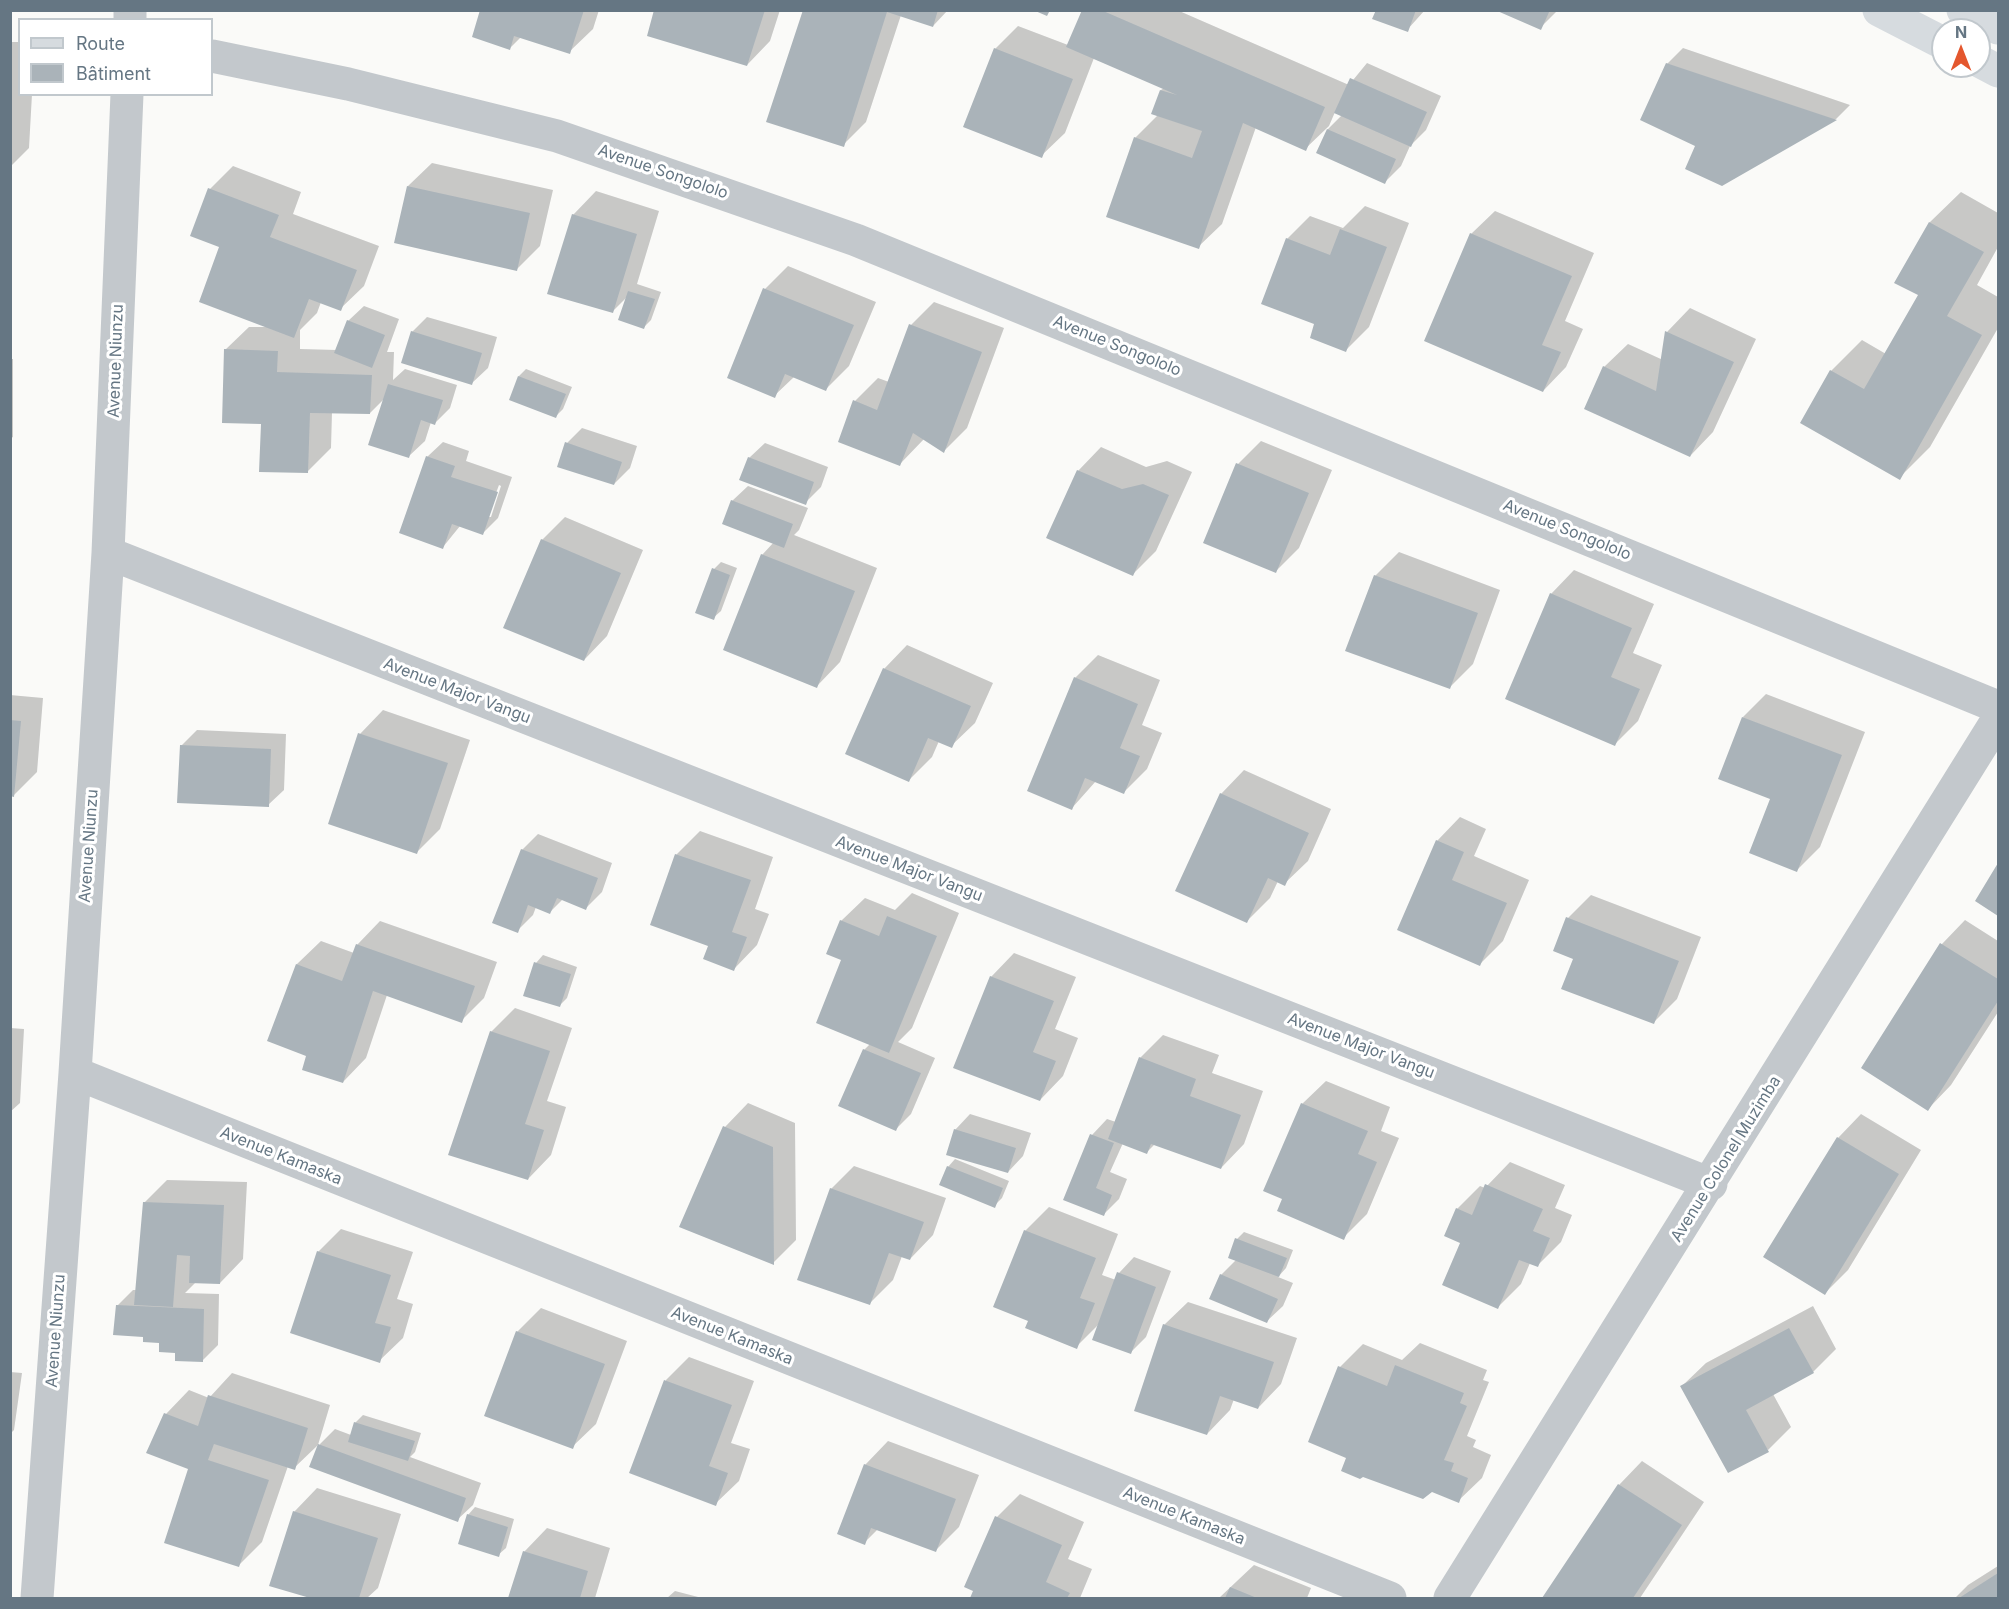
<!DOCTYPE html>
<meta charset="utf-8">
<style>
body{margin:0}
#map{position:relative;width:2009px;height:1609px;overflow:hidden;background:#fafaf8;font-family:Inter,sans-serif}
canvas{display:block}
.frame{position:absolute;inset:0;border:12px solid #657683;pointer-events:none}
.legend{position:absolute;left:18px;top:18px;width:195px;height:78px;box-sizing:border-box;background:#fff;border:2px solid #c1c8cd;margin:0;padding:8px 10px;list-style:none;font-size:18px;color:#657683}
.legend li{display:flex;align-items:center;gap:12px;height:30px}
.legend b{width:30px;border:2px solid #c1c8cd}
.north{position:absolute;left:1931px;top:18px;width:60px;height:60px;box-sizing:border-box;background:#fff;border:2px solid #c1c8cd;border-radius:50%;rotate:0deg;font-size:16px;font-weight:700;line-height:24px;text-align:center;color:#657683}
.north::after{content:'';display:block;margin:auto;width:21px;height:27px;background:#e4572e;clip-path:polygon(50% 0,100% 100%,50% 72%,0 100%)}
</style>
<div id="map">
<canvas width="2009" height="1609"></canvas>
<div class="frame"></div>
<ul class="legend">
<li><b style="height:8px;background:#d6dbdf"></b>Route</li>
<li><b style="height:16px;background:#aab3b9"></b>Bâtiment</li>
</ul>
<div class="north">N</div>
</div>
<script>
const ctx = document.querySelector('canvas').getContext('2d');
ctx.lineJoin = 'round';
function fill(path, color) {
  ctx.fillStyle = color;
  ctx.fill(path, 'evenodd');
}
function shape(rows) {
  const path = new Path2D();
  for (const r of rows) {
    path.moveTo(r[0], r[1]);
    for (let i = 2; i < r.length; i += 2) path.lineTo(r[i], r[i + 1]);
  }
  return path;
}
function trace(path, color, width, dash) {
  ctx.strokeStyle = color;
  ctx.lineWidth = width;
  ctx.lineCap = dash ? 'butt' : 'round';
  ctx.setLineDash(dash || []);
  ctx.stroke(path);
}
function write(font, color, halo, rows, align = 'center') {
  ctx.font = font + ' Inter,sans-serif';
  ctx.lineWidth = 6;
  ctx.setLineDash([]);
  ctx.textBaseline = 'middle';
  ctx.strokeStyle = halo;
  ctx.fillStyle = color;
  for (const [text, x, y, turn = 0] of rows) {
    ctx.save();
    ctx.translate(x, y);
    ctx.rotate((+turn || 0) * Math.PI / 180);
    ctx.textAlign = isNaN(turn) ? turn : align;
    if (halo) ctx.strokeText(text, 0, 0);
    ctx.fillText(text, 0, 0);
    ctx.restore();
  }
}
const shadow = shape([
 [482,10,599,10,593,29,569,52,521,37,510,48],
 [656,10,780,10,770,41,747,65],
 [804,10,948,10,933,26,901,15,866,122,843,145],
 [1083,10,1177,10,1349,85,1367,63,1441,96,1426,130,1410,146,1401,166,1385,182,1318,152,1328,129,1342,115,1335,112,1329,126,1305,149,1256,127,1222,224,1198,247,1135,138,1158,115,1161,90,1164,88,1094,58,1065,133,1041,156,995,49,1018,26,1068,45],
 [1377,10,1425,10,1407,30],
 [1497,10,1558,10,1540,28],
 [10,42,20,42,20,94,32,94,29,148,10,167],
 [1683,48,1850,105,1836,119,1722,184,1697,145,1667,64],
 [432,163,553,190,540,246,517,269,396,242,408,186],
 [233,166,301,192,293,214,379,246,364,286,340,309,321,302,317,313,300,330,300,349,337,350,348,321,364,306,399,319,387,352,394,352,393,380,405,369,457,385,450,408,435,423,431,422,425,441,409,456,385,398,370,413,332,412,331,448,307,472,262,423,225,350,249,327,269,327,221,246,210,189],
 [10,190,12,190,10,237],
 [596,191,659,211,637,284,661,292,651,320,644,327,628,296,612,312,573,215],
 [1961,192,1998,213,1998,247,1977,285,1998,297,1998,328,1930,447,1899,478,1831,371,1862,340,1886,354,1920,295,1896,282,1930,222],
 [1365,206,1409,223,1369,327,1346,350,1316,323,1287,239,1310,216,1343,228],
 [1495,211,1594,253,1565,321,1583,329,1566,367,1543,391,1471,234],
 [788,266,876,302,849,366,826,389,794,377,774,396,765,289],
 [934,302,1004,328,967,428,944,451,924,439,900,464,855,401,878,378,889,382,911,325],
 [1690,308,1756,339,1713,432,1690,456,1604,367,1628,344,1663,360,1667,332],
 [427,317,497,337,488,368,472,383,412,332],
 [10,359,13,359,13,437,10,439],
 [526,369,572,387,563,409,556,416,510,399,519,376],
 [582,428,637,446,630,468,614,484,567,443],
 [1261,441,1332,470,1299,548,1276,571,1238,464],
 [443,442,469,451,466,461,512,477,498,518,482,534,460,526,443,547,427,457],
 [499,485,501,486,491,517,487,517],
 [765,443,828,467,821,487,805,503,749,458],
 [1101,447,1146,467,1167,461,1192,472,1156,551,1133,574,1078,471],
 [748,486,808,508,799,530,794,535,877,568,840,662,817,686,762,555,774,542,732,501],
 [565,517,643,550,607,636,584,660,542,540],
 [1399,552,1500,590,1473,664,1449,688,1375,576],
 [721,562,737,568,721,611,713,618,714,569],
 [1574,570,1654,604,1633,653,1662,665,1638,721,1615,744,1551,594],
 [907,645,993,683,975,723,951,746,939,741,932,757,909,780,884,669],
 [1098,655,1160,680,1142,725,1162,733,1147,769,1124,792,1096,781,1072,808,1075,678],
 [1766,694,1865,732,1820,847,1797,870,1743,717],
 [10,695,43,698,37,772,14,795,10,795],
 [383,710,470,740,440,829,416,853,360,734],
 [197,730,286,734,284,790,268,805,181,746],
 [1244,770,1331,809,1308,861,1284,884,1278,881,1270,898,1246,922,1221,794],
 [1460,817,1486,829,1474,856,1529,880,1503,941,1480,964,1437,841],
 [700,831,773,857,755,909,769,914,757,945,734,969,710,945,676,855],
 [538,834,612,863,602,892,586,908,563,899,550,912,536,907,533,915,517,931,522,850],
 [1998,866,1998,914,1977,901],
 [912,893,959,913,912,1028,898,1042,935,1058,911,1114,895,1130,864,1050,870,1044,843,959,841,921,865,898,895,910],
 [1591,895,1701,937,1677,999,1654,1022,1575,958,1568,918],
 [1965,920,1998,941,1998,1012,1951,1085,1928,1109,1863,1068,1942,944],
 [380,921,497,962,484,998,461,1021,387,995,366,1058,343,1082,308,1055,269,1041,297,964,321,941,354,953,357,945],
 [1014,953,1076,977,1055,1029,1078,1038,1063,1076,1040,1100,991,977],
 [543,955,577,967,567,998,560,1005,536,963],
 [515,1008,572,1028,547,1101,566,1107,551,1155,528,1179,491,1032],
 [10,1028,24,1029,20,1103,10,1112],
 [1163,1035,1219,1055,1212,1073,1263,1091,1244,1144,1221,1168,1155,1144,1147,1152,1123,1143,1110,1172,1127,1179,1119,1199,1103,1215,1065,1199,1092,1135,1107,1119,1116,1122,1140,1058],
 [1326,1081,1390,1107,1381,1131,1399,1138,1367,1214,1343,1238,1284,1198,1302,1104],
 [748,1103,795,1123,796,1240,773,1263,681,1227,725,1127],
 [970,1114,1031,1133,1023,1156,1008,1172,955,1130],
 [1861,1114,1921,1150,1848,1270,1825,1293,1838,1138],
 [955,1159,1009,1181,1002,1198,994,1206,948,1167],
 [1510,1162,1565,1185,1555,1208,1572,1215,1561,1242,1537,1266,1530,1263,1521,1284,1497,1308,1462,1242,1457,1209,1480,1186,1485,1188],
 [854,1166,946,1198,933,1235,910,1259,902,1256,893,1280,870,1303,831,1189],
 [167,1180,247,1182,243,1259,220,1283,196,1282,185,1293,219,1294,218,1345,202,1361,145,1335,117,1306,133,1290,137,1290,144,1203],
 [1049,1207,1118,1234,1102,1275,1116,1280,1119,1273,1134,1257,1171,1271,1146,1337,1131,1352,1100,1323,1076,1347,1030,1320,1025,1231],
 [341,1229,413,1252,397,1299,413,1304,403,1338,379,1361,318,1252],
 [1244,1232,1293,1250,1286,1268,1278,1277,1293,1283,1283,1306,1267,1321,1221,1275,1237,1259,1237,1239],
 [1188,1302,1297,1338,1281,1384,1258,1408,1234,1399,1230,1410,1207,1434,1164,1325],
 [1813,1306,1836,1349,1813,1372,1773,1394,1791,1427,1768,1450,1682,1386,1706,1363],
 [541,1308,627,1341,596,1424,572,1447,517,1332],
 [1420,1343,1487,1370,1483,1380,1489,1382,1467,1436,1476,1440,1473,1447,1491,1455,1482,1478,1458,1501,1348,1457,1340,1367,1363,1344,1402,1360],
 [689,1357,754,1381,731,1443,750,1449,739,1481,715,1504,631,1472,666,1380],
 [10,1372,22,1373,14,1430,10,1434],
 [232,1373,330,1405,318,1445,294,1468,288,1466,262,1542,238,1566,190,1468,148,1453,166,1414,189,1390,209,1398],
 [363,1415,421,1433,415,1452,410,1457,481,1483,473,1505,457,1520,311,1466,320,1444,335,1429,351,1435,355,1423],
 [888,1441,979,1475,959,1527,936,1550,878,1529,864,1543,865,1465],
 [1642,1461,1704,1502,1640,1598,1544,1598,1619,1485],
 [317,1488,401,1514,378,1588,367,1598,315,1598,271,1585,294,1512],
 [1020,1494,1084,1522,1068,1559,1092,1569,1080,1598,971,1598,997,1517],
 [475,1507,514,1519,506,1548,498,1555,468,1515],
 [547,1528,610,1548,595,1598,510,1598,524,1552],
 [1254,1565,1311,1588,1307,1598,1219,1598],
 [1998,1566,1998,1598,1955,1598,1968,1585],
 [675,1591,702,1598,667,1598]
]);
const building = shape([
 [480,10,584,10,570,54,514,36,510,50,472,37],
 [654,10,765,10,747,66,647,36],
 [803,10,938,10,933,27,887,12,844,147,766,122],
 [1033,10,1050,10,1047,16],
 [1082,10,1101,10,1325,107,1306,151,1243,123,1199,249,1106,217,1134,137,1192,158,1202,131,1151,114,1160,90,1177,95,1066,47],
 [1376,10,1416,10,1408,32,1372,19],
 [1495,10,1550,10,1541,30],
 [994,48,1073,79,1042,158,963,127],
 [1666,63,1837,120,1722,186,1685,169,1695,146,1640,120],
 [1350,78,1427,112,1411,147,1334,113],
 [1327,129,1396,159,1385,184,1316,153],
 [407,186,530,213,517,271,394,243],
 [208,188,279,215,270,237,357,270,341,311,309,299,294,338,199,302,219,247,190,236],
 [572,214,637,234,613,313,547,294],
 [1929,222,1984,252,1947,316,1982,335,1900,480,1800,423,1830,370,1864,389,1918,295,1894,283],
 [1340,229,1387,247,1346,352,1310,338,1314,324,1261,304,1286,238,1330,255],
 [1470,233,1572,276,1542,345,1561,352,1543,392,1424,341],
 [763,288,854,325,826,391,785,374,775,398,727,378],
 [628,291,655,299,644,329,618,320],
 [347,320,385,335,372,368,334,353],
 [909,324,982,352,944,453,913,433,900,466,838,442,853,400,877,410],
 [411,331,482,353,472,385,401,363],
 [1665,331,1734,362,1690,457,1584,409,1603,366,1656,391],
 [224,349,278,351,277,372,372,375,370,414,310,413,308,473,259,472,261,424,222,423],
 [518,376,566,394,556,418,509,400],
 [388,384,443,400,435,425,421,420,409,458,368,445],
 [565,442,622,462,614,485,557,467],
 [426,456,455,466,451,477,498,492,483,535,452,524,443,549,399,533],
 [748,457,814,482,806,505,739,480],
 [1236,463,1309,493,1276,573,1203,543],
 [1077,470,1122,489,1143,484,1169,495,1133,576,1046,538],
 [731,500,793,524,784,548,722,524],
 [541,539,621,573,584,661,503,628],
 [761,554,855,591,817,688,723,650],
 [712,568,730,575,714,620,695,613],
 [1374,575,1478,613,1450,689,1345,651],
 [1550,593,1632,628,1611,677,1640,689,1615,746,1505,699],
 [883,668,971,706,952,748,928,738,909,782,845,754],
 [1074,677,1138,704,1120,748,1140,756,1124,794,1085,778,1072,810,1027,791],
 [1742,717,1842,755,1797,872,1749,853,1770,799,1718,779],
 [10,720,21,721,14,797,10,796],
 [358,733,448,763,417,854,328,824],
 [180,745,271,749,269,807,177,803],
 [1220,793,1309,833,1285,886,1268,878,1247,923,1175,891],
 [1436,840,1464,852,1452,880,1507,903,1480,966,1397,930],
 [521,849,598,878,586,910,557,898,550,914,528,905,518,933,492,923],
 [675,854,751,880,732,932,747,937,734,971,703,959,708,946,650,925],
 [1998,863,1998,916,1975,901],
 [887,916,937,936,889,1053,816,1023,841,960,826,954,840,920,879,936],
 [1566,917,1679,961,1654,1024,1561,989,1573,959,1553,951],
 [1940,943,1998,979,1998,1001,1928,1111,1861,1068],
 [356,944,475,986,462,1023,373,991,343,1083,302,1070,306,1056,267,1041,296,964,342,981],
 [534,962,571,974,560,1007,523,996],
 [990,976,1054,1001,1033,1052,1056,1061,1040,1101,953,1068],
 [490,1031,550,1051,525,1124,544,1130,528,1180,448,1155],
 [863,1049,921,1073,896,1131,838,1106],
 [1139,1057,1196,1079,1190,1096,1241,1115,1221,1169,1151,1144,1147,1154,1108,1139],
 [1301,1103,1368,1131,1358,1154,1377,1162,1344,1240,1277,1211,1282,1199,1263,1191],
 [723,1126,773,1147,774,1265,679,1227],
 [954,1129,1016,1148,1008,1173,946,1155],
 [1090,1134,1114,1143,1096,1188,1112,1195,1104,1216,1063,1200],
 [1837,1137,1899,1174,1825,1295,1763,1257],
 [947,1166,1003,1188,995,1208,939,1185],
 [1485,1184,1543,1209,1533,1231,1550,1238,1538,1267,1519,1260,1498,1309,1442,1285,1460,1243,1444,1236,1456,1208,1472,1215],
 [830,1188,924,1222,910,1260,889,1253,870,1305,797,1280],
 [143,1202,224,1205,220,1284,189,1283,190,1256,177,1255,173,1307,134,1305],
 [1024,1230,1096,1258,1080,1298,1095,1303,1077,1349,1025,1328,1028,1321,993,1307],
 [1235,1238,1287,1258,1279,1277,1228,1258],
 [317,1251,391,1275,375,1323,391,1327,380,1363,290,1333],
 [1117,1272,1156,1287,1131,1354,1092,1340],
 [1220,1274,1278,1299,1267,1323,1209,1299],
 [116,1305,204,1309,203,1362,175,1361,175,1353,159,1352,159,1343,143,1342,143,1337,113,1335],
 [1163,1324,1274,1362,1258,1409,1220,1396,1207,1435,1134,1411],
 [1789,1328,1814,1373,1746,1410,1769,1452,1728,1473,1680,1386],
 [516,1331,605,1364,573,1449,484,1416],
 [1395,1365,1464,1393,1460,1403,1467,1406,1444,1460,1454,1463,1451,1471,1468,1478,1459,1503,1432,1492,1423,1499,1363,1477,1360,1479,1341,1471,1346,1458,1308,1442,1338,1366,1387,1386],
 [664,1380,732,1405,709,1466,728,1473,716,1506,629,1473],
 [208,1395,308,1428,295,1470,214,1444,208,1460,269,1480,239,1567,164,1543,188,1469,146,1453,164,1413,198,1426],
 [354,1422,415,1441,408,1461,348,1442],
 [318,1444,466,1498,458,1522,309,1467],
 [864,1464,956,1499,936,1552,871,1528,865,1545,837,1534],
 [1618,1484,1682,1525,1633,1598,1542,1598],
 [293,1511,378,1538,359,1598,310,1598,269,1586],
 [467,1514,508,1527,499,1557,458,1544],
 [995,1516,1062,1545,1046,1582,1070,1593,1067,1598,970,1598,973,1591,964,1587],
 [523,1551,588,1571,580,1598,508,1598],
 [1998,1573,1998,1598,1959,1598],
 [1230,1587,1257,1598,1225,1598]
]);
const minor = shape([
 [130,20,130,10],
 [212,56,348,84,557,136,856,240,1998,707],
 [108,553,1711,1184],
 [75,1073,1390,1598],
 [37,1598,75,1073,108,553,127,94],
 [1450,1598,1998,719]
]);
const secondary = shape([
 [1879,10,1943,43],
 [1963,10,1998,28],
 [1979,61,1998,71]
]);
const streetNames = [
 ["Avenue Songololo",663,172,19],
 ["Avenue Songololo",1117,346,22],
 ["Avenue Niunzu",116,361,-88],
 ["Avenue Songololo",1567,530,22],
 ["Avenue Major Vangu",457,691,21],
 ["Avenue Niunzu",89,846,-86],
 ["Avenue Major Vangu",909,869,21],
 ["Avenue Major Vangu",1361,1046,21],
 ["Avenue Kamaska",281,1156,22],
 ["Avenue Colonel Muzimba",1726,1159,-58],
 ["Avenue Niunzu",56,1331,-86],
 ["Avenue Kamaska",732,1336,22],
 ["Avenue Kamaska",1184,1516,22]
];
fill(shadow, '#0003');
fill(building, '#aab3b9');
trace(minor, '#c3c8cc', 33);
trace(secondary, '#d6dbdf', 33);
write('16px', '#657683', '#fff', streetNames);
</script>
